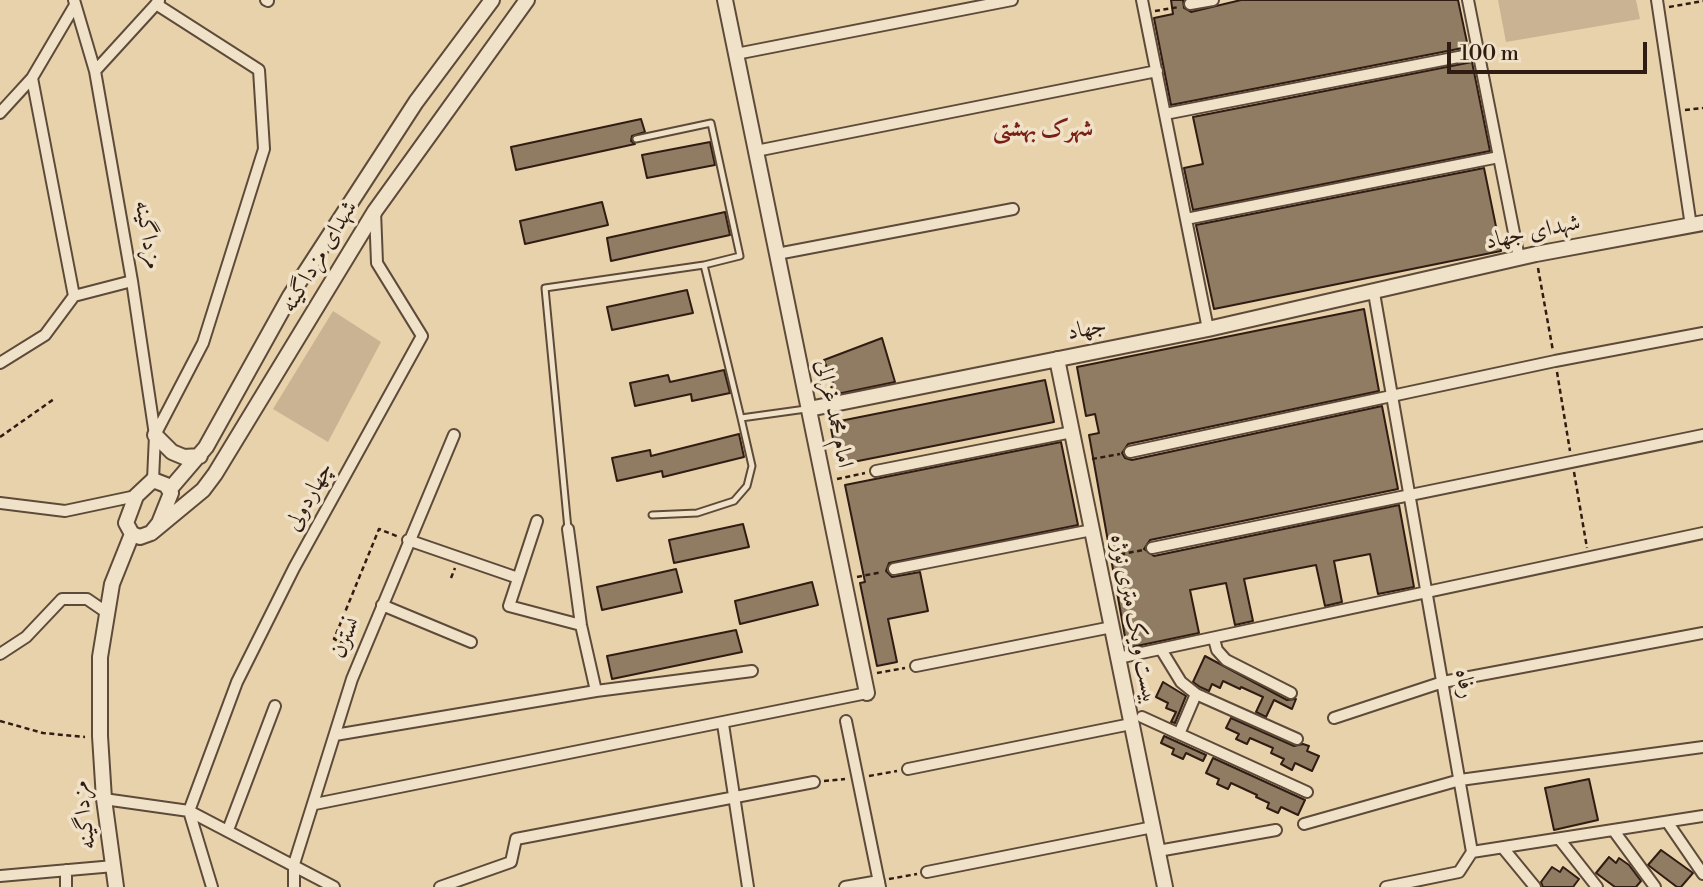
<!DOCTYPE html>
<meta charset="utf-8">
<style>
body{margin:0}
#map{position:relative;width:1703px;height:887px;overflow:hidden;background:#e8d2ac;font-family:"Libre Bodoni",serif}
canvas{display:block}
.scale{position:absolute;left:1447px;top:42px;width:200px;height:32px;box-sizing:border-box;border:4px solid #301c13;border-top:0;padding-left:9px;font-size:21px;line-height:24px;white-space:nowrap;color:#301c13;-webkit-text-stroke:5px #f0e2c9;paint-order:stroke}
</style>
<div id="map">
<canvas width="1703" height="887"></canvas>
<div class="scale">100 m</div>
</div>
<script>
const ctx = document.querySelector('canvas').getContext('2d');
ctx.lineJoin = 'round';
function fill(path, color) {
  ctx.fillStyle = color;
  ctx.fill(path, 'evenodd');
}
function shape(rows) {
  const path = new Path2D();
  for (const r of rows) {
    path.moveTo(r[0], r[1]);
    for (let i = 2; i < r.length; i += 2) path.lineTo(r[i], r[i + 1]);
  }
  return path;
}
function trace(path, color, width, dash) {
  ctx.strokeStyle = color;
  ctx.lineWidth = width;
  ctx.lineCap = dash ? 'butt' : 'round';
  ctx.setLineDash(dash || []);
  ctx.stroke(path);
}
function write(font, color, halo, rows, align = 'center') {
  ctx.font = font + ' "Libre Bodoni",Amiri,serif';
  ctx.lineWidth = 7;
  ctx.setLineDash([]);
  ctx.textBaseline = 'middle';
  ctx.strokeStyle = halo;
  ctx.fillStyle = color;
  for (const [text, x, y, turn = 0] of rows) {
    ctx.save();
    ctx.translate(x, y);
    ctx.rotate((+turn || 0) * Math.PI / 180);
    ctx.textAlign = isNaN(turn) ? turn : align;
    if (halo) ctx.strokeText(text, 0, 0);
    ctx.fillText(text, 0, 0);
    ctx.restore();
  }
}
const green = shape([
 [1498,0,1636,0,1640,19,1506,42],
 [333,311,381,342,328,442,273,409]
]);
const building = shape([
 [1171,0,1183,0,1184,8,1191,12,1241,0,1458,0,1468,47,1171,105,1154,18,1173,14,1171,0],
 [1472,62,1490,151,1193,210,1184,168,1203,164,1193,117,1472,62],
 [641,119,645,132,632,136,631,141,635,144,516,170,511,147,641,119],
 [710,142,715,165,647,178,642,155,710,142],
 [1484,168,1501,251,1214,309,1196,225,1484,168],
 [602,202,608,225,525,244,520,221,602,202],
 [725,212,730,235,611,261,607,238,725,212],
 [687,290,693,313,612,330,607,307,687,290],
 [1364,309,1379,391,1128,444,1122,453,1125,458,1132,460,1382,406,1398,489,1150,540,1144,549,1154,556,1399,505,1414,587,1378,594,1370,554,1334,561,1342,602,1325,606,1316,565,1244,579,1253,621,1235,625,1226,583,1190,590,1199,633,1127,648,1089,435,1099,433,1095,414,1086,416,1077,367,1364,309],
 [882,338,895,382,837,394,824,360,882,338],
 [724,370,730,393,692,401,691,394,635,406,630,383,668,375,670,382,724,370],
 [1045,380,1054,422,838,465,830,423,1045,380],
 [739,434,744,457,663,477,662,471,617,481,612,458,650,450,651,456,739,434],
 [1061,442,1078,525,889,563,886,571,892,577,920,572,928,611,888,619,897,662,877,666,860,583,865,582,845,485,1061,442],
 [743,524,749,547,674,563,669,540,743,524],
 [676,569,682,592,602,610,597,587,676,569],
 [812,582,818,605,740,624,735,601,812,582],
 [736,630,742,652,612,679,607,656,736,630],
 [1205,656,1287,700,1296,699,1292,709,1274,700,1266,717,1256,712,1263,697,1241,687,1240,689,1223,681,1220,688,1212,684,1209,691,1200,687,1193,682,1205,656],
 [1163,682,1186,696,1175,723,1171,722,1176,712,1166,708,1168,703,1156,697,1163,682],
 [1231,718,1294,746,1303,744,1309,746,1307,751,1319,756,1312,771,1295,763,1292,770,1281,764,1284,759,1271,753,1273,748,1250,738,1247,744,1236,739,1239,734,1226,728,1231,718],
 [1164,736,1206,755,1203,761,1186,753,1183,759,1172,754,1174,749,1161,743,1164,736],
 [1213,758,1305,800,1298,815,1281,807,1278,813,1267,808,1269,803,1256,797,1257,795,1231,783,1228,789,1217,784,1219,779,1206,773,1213,758],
 [1589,779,1598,820,1554,830,1545,788,1589,779],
 [1661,850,1693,873,1681,887,1677,887,1648,865,1661,850],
 [1609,857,1616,863,1619,858,1629,865,1641,881,1636,887,1615,887,1596,873,1609,857],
 [1552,867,1560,872,1563,867,1579,879,1573,887,1543,887,1541,882,1552,867]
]);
const path = shape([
 [1669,7,1703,1],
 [1155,11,1179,7],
 [1685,110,1703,108],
 [1538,268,1553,351],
 [1557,372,1570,451],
 [0,437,54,399],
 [1092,459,1120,454],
 [1574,472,1587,548],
 [837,479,865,473],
 [1112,556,1143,550],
 [857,577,882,572],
 [451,578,455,568],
 [352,648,334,639,379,529,399,537],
 [877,673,905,668],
 [0,721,43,733,85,737],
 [869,776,897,771],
 [824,781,845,779],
 [889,879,917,874]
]);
const service = shape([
 [636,139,711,123,740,256,704,265],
 [652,515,697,513,734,501,747,486,752,466,741,418,806,409],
 [568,529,545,288,704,265,741,418]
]);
const minor = shape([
 [74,0,95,71,132,281,155,435,153,480],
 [266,0,268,1],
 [1142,0,1208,329],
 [1468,0,1519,258],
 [1657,0,1691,226],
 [1190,4,1213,0],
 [736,54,1012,0],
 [95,71,159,1],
 [32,78,74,296],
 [0,113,32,78,75,5],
 [1165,114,1479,53],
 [756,151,1157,71],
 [1186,219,1499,157],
 [777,254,1013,209],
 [1374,293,1472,852],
 [0,363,45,335,74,296,132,281],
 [155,435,203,343,264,149,259,70,156,4],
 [1130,452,1555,361,1703,333],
 [876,471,1072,432],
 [0,503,65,511,136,496],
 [537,521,509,606,581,625],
 [568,529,581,625,596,691,752,671],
 [408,540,518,578],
 [1152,548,1703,435],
 [894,569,1092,530],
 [382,605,471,642],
 [1214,639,1217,650,1226,660,1291,693],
 [1162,651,1181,682,1196,694,1297,739],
 [0,654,26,637,62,599,87,599,106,612],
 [1118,658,1703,533],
 [916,666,1112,627],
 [1142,717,1307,792],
 [1334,718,1443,682,1703,633],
 [846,721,880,887],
 [723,724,748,887],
 [1179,734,1196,694],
 [335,735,596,691],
 [908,769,1131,724],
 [104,799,189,811,334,887],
 [315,804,867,693],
 [189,811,237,682,294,568,422,336,377,263,375,211],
 [189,811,212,887],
 [1668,823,1703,874],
 [1304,824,1460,780,1703,747],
 [228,830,275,706],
 [1614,831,1655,887],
 [1560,840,1597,887],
 [1503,848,1535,887],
 [1158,851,1276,830],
 [1472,852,1703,816],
 [927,872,1153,827],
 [0,876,114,866],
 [66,887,66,870],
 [294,887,294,864,352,679,454,435],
 [440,887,511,862,516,839,814,782],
 [845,887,879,881],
 [1386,887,1459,872,1472,852]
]);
const tertiary = shape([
 [725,0,867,693],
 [1057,359,1165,887],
 [809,409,1208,329,1536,254,1703,223],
 [155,435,172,452,184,457,200,456],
 [153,480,166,485,171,493,159,523,151,533,140,537,132,534,126,523,136,496,153,480],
 [170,489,206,447,290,296,416,102,492,0],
 [151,533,203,490,215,474,375,211,527,0],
 [116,887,104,799,100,736,100,657,112,584,132,534]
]);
const streetNames = [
 ["شهدای جهاد",1533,233,-12],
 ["مزداگینه",147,235,80],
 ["شهدای مزداگینه",320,257,-59],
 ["جهاد",1087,330,-11],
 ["امام محمد غزالی",833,414,78],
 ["چهاردولی",310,497,-61],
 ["بیست و یک متری نوژه",1133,619,79],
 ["نسترن",346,638,-68],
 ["رفاه",1464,684,80],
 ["مزداگینه",85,815,-97]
];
const neighbourhoodNames = [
 ["شهرک بهشتی",1043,130]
];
fill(green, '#c9b392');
fill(building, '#907b63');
trace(building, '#301c13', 2);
trace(service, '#5e4a39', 9);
trace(minor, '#5e4a39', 14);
trace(tertiary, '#5e4a39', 18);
trace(path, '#301c13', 2.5, [5, 3.5]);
trace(service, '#f0e2c9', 5);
trace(minor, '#f0e2c9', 10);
trace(tertiary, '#f0e2c9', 14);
write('23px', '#301c13', '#f0e2c9', streetNames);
write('bold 24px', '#7a1f14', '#f0e2c9', neighbourhoodNames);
</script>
